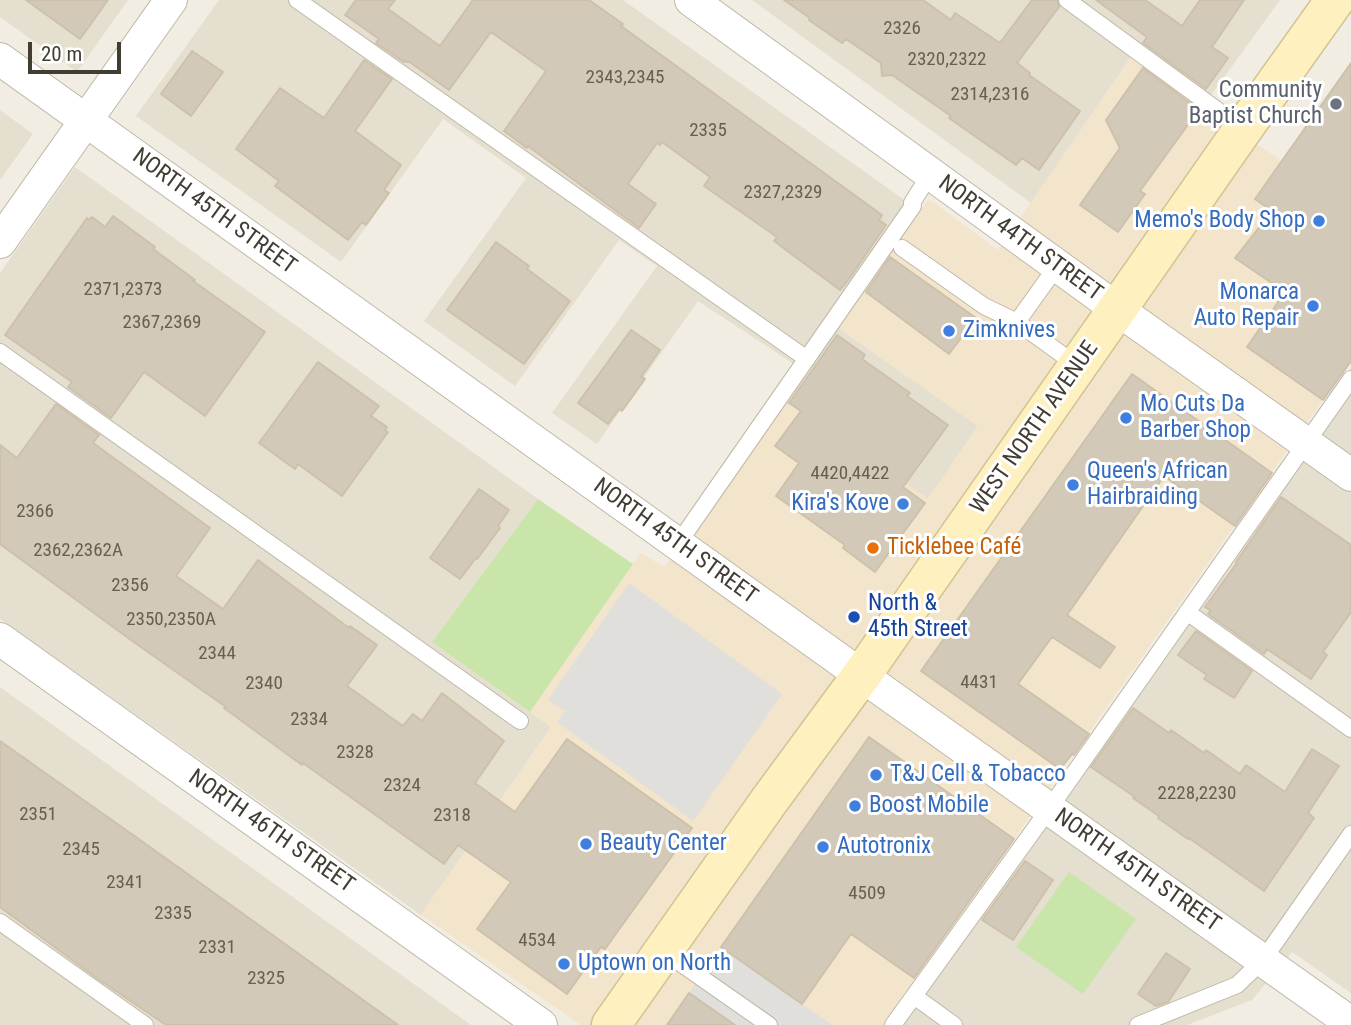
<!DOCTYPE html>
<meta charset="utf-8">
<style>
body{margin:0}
#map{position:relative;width:1351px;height:1025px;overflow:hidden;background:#f1ede2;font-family:"Roboto Condensed",sans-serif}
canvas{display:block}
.scale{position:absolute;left:28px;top:42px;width:93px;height:32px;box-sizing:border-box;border:4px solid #423d33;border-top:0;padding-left:9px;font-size:21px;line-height:24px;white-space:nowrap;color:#423d33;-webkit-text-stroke:5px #fff;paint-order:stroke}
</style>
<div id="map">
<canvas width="1351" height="1025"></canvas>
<div class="scale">20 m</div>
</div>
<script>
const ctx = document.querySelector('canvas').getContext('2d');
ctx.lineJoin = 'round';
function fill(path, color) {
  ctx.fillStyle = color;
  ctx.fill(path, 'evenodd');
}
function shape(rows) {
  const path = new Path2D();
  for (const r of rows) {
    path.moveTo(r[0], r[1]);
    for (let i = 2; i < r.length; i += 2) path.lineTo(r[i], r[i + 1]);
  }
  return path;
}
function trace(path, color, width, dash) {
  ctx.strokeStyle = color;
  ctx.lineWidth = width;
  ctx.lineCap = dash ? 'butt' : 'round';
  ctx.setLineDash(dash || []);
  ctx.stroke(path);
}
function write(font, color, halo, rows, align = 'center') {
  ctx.font = font + ' "Roboto Condensed",sans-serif';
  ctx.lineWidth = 6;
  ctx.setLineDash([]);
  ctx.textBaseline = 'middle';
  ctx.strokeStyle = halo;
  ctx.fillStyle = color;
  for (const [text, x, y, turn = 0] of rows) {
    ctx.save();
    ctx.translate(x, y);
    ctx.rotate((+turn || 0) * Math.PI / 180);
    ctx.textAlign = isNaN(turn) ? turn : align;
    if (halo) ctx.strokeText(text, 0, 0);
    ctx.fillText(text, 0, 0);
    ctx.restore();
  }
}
const residential = shape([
 [0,0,128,0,77,72,0,17],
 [219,0,623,0,913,206,837,327,978,426,928,499,783,400,803,370,698,301,597,444,552,413,657,266,619,240,515,386,424,321,526,178,443,119,341,262,136,116],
 [752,0,1280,0,1206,102,1136,50,1031,203],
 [0,110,33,134,0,180],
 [75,167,538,499,432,642,551,727,421,915,0,619,0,273],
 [1351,368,1351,993,1292,952,1252,1000,1187,1025,884,1025],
 [0,687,471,1025,0,1025]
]);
const commercial = shape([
 [1130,58,1351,208,1351,360,883,1025,581,1025,421,915,551,727,530,712,641,553,664,567,783,400,928,499,978,426,837,327,929,199,998,250]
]);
const green = shape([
 [538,499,633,564,530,712,432,642],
 [1069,872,1136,919,1083,994,1016,947]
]);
const parking = shape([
 [629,583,782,694,693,821,557,722,565,711,548,700],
 [721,947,832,1025,735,1025,689,993]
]);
const building = shape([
 [26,0,108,0,80,39,26,0],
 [356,0,395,0,388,9,440,46,473,0,589,0,623,24,621,26,882,215,879,220,886,225,849,279,840,290,774,241,777,237,704,186,710,177,662,142,660,145,657,143,628,184,656,204,639,228,528,146,527,148,504,131,546,71,491,32,449,90,408,61,407,62,405,61,404,62,376,43,379,39,345,15,356,0],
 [784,0,923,0,951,20,955,13,1000,43,1032,0,1057,0,1059,7,1017,63,1030,73,1029,75,1080,111,1039,170,1022,158,1016,165,949,118,951,116,892,75,882,76,881,63,846,39,842,43,809,20,810,18,784,0],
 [1096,0,1145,0,1182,26,1200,0,1244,0,1212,47,1228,58,1206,89,1143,43,1147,37,1096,0],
 [192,51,223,72,191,116,161,94,192,51],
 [364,60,392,79,355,131,401,165,384,190,389,193,366,225,362,222,348,240,275,186,279,181,236,149,280,88,324,118,364,60],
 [1351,63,1351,361,1323,400,1247,347,1285,292,1235,258,1272,211,1255,199,1351,63],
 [1143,68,1194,106,1190,112,1195,115,1140,191,1145,194,1118,232,1080,205,1120,148,1106,120,1143,68],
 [113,216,155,247,153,249,195,280,193,281,265,332,205,416,144,372,111,418,68,387,72,382,5,335,87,218,89,220,92,217,105,227,113,216],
 [496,242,529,266,527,269,570,301,524,364,447,310,496,242],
 [890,257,976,318,949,354,866,292,890,257],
 [631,330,660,350,641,377,645,379,622,411,619,409,608,424,578,403,631,330],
 [837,335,865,355,862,359,910,393,907,396,948,425,903,487,925,503,875,572,843,548,845,545,776,496,799,463,775,446,801,411,789,403,837,335],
 [318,362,379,406,371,416,387,427,385,430,388,432,342,496,298,464,295,469,259,443,318,362],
 [1132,374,1272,473,1235,526,1164,476,1067,615,1115,647,1100,668,1052,637,1018,684,1089,734,1074,755,1072,754,1060,769,921,671,1132,374],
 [56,404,99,435,93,443,210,528,176,576,223,609,258,560,349,628,350,626,377,645,347,686,403,726,413,714,422,721,442,693,504,741,475,783,515,812,567,739,692,828,605,949,601,947,567,994,477,929,511,882,458,845,444,864,303,763,302,765,224,708,226,707,131,640,0,544,0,445,17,458,56,404],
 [479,489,509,510,498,526,500,528,477,559,476,558,460,579,430,558,479,489],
 [1281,497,1351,545,1351,612,1323,652,1327,655,1311,679,1267,649,1264,654,1208,614,1211,611,1205,607,1237,563,1236,562,1281,497],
 [1196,631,1252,671,1234,698,1204,679,1207,675,1178,655,1196,631],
 [1133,708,1169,733,1171,730,1204,753,1206,750,1240,774,1246,765,1285,792,1312,749,1339,766,1308,813,1314,818,1264,891,1189,838,1188,839,1158,818,1159,816,1133,798,1135,797,1091,767,1133,708],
 [869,737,1014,839,914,978,851,934,802,1004,721,947,869,737],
 [0,741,150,847,398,1025,166,1025,98,979,0,907,0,741],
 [1025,861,1053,880,1013,940,982,920,1025,861],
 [1166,953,1190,969,1168,1002,1156,1006,1138,994,1166,953],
 [689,993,735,1025,667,1025,689,993]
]);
const service = shape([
 [297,0,807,359],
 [1067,0,1243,129],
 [902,248,984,306,1017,322,1078,366],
 [1017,322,1057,266],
 [0,352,520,721],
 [677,545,913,206,912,203,930,174],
 [1187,612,1351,729],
 [0,922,145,1025],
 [663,951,769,1025],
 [914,996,954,1025],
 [893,1025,1049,809,1351,379],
 [1138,1025,1237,985,1263,960,1351,834]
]);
const minor = shape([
 [691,0,1117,309,1351,475],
 [0,59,893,698,1351,1023],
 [0,242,171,0],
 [0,639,541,1025]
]);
const secondary = shape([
 [611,1025,769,801,861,676,1243,129,1335,0]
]);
const markers = [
 [1336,104,7,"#6b7280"],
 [1319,221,7,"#3f7fe0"],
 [1313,306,7,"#3f7fe0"],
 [949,331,7,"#3f7fe0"],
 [1126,418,7,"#3f7fe0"],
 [1073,485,7,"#3f7fe0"],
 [903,504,7,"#3f7fe0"],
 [873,548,7,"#e8710a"],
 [854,617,7,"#1a4fb4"],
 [876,775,7,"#3f7fe0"],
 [855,806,7,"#3f7fe0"],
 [586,844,7,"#3f7fe0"],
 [823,847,7,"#3f7fe0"],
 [564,964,7,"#3f7fe0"]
];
const numberNames = [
 ["2326",902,29],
 ["2320,2322",947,60],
 ["2343,2345",625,78],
 ["2314,2316",990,95],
 ["2335",708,131],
 ["2327,2329",783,193],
 ["2371,2373",123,290],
 ["2367,2369",162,323],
 ["4420,4422",850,474],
 ["2366",35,512],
 ["2362,2362A",78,551],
 ["2356",130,586],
 ["2350,2350A",171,620],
 ["2344",217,654],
 ["4431",979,683],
 ["2340",264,684],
 ["2334",309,720],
 ["2328",355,753],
 ["2324",402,786],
 ["2228,2230",1197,794],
 ["2351",38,815],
 ["2318",452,816],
 ["2345",81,850],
 ["2341",125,883],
 ["4509",867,894],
 ["2335",173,914],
 ["4534",537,941],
 ["2331",217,948],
 ["2325",266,979]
];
const worshipNames = [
 ["Community",1322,91],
 ["Baptist Church",1322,117]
];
const streetNames = [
 ["NORTH 45TH STREET",214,212,36],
 ["NORTH 44TH STREET",1020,239,36],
 ["WEST NORTH AVENUE",1035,428,-55],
 ["NORTH 45TH STREET",675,542,36],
 ["NORTH 46TH STREET",271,832,35],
 ["NORTH 45TH STREET",1137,871,35]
];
const shopNames = [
 ["Memo's Body Shop",1305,221,"right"],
 ["Monarca",1299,293,"right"],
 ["Auto Repair",1299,319,"right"],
 ["Zimknives",963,331],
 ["Mo Cuts Da",1140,405],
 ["Barber Shop",1140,431],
 ["Queen's African",1087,472],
 ["Hairbraiding",1087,498],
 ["Kira's Kove",889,504,"right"],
 ["T&J Cell & Tobacco",890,775],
 ["Boost Mobile",869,806],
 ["Beauty Center",600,844],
 ["Autotronix",837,847],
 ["Uptown on North",578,964]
];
const foodNames = [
 ["Ticklebee Café",887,548]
];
const transitNames = [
 ["North &",868,604],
 ["45th Street",868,630]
];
fill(residential, '#e5dfd0');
fill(commercial, '#f3e4cc');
fill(green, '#c9e5aa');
fill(parking, '#e1dfdb');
fill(building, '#d2c9b8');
trace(building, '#cdc1ab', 2);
trace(service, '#bfb8a8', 18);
trace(minor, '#bfb8a8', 34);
trace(secondary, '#d1c292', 41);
trace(service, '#fff', 16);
trace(minor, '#fff', 32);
trace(secondary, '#fef1bf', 38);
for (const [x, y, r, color] of markers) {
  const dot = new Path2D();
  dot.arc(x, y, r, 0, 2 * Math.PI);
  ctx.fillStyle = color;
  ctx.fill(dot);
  trace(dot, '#fff', 2.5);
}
write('19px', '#666054', null, numberNames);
write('23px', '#5b616d', '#fff', worshipNames, 'right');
write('23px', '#423d33', '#fff', streetNames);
write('23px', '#366cbe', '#fff', shopNames, 'left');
write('23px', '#c56008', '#fff', foodNames, 'left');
write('23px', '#164399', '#fff', transitNames, 'left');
</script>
